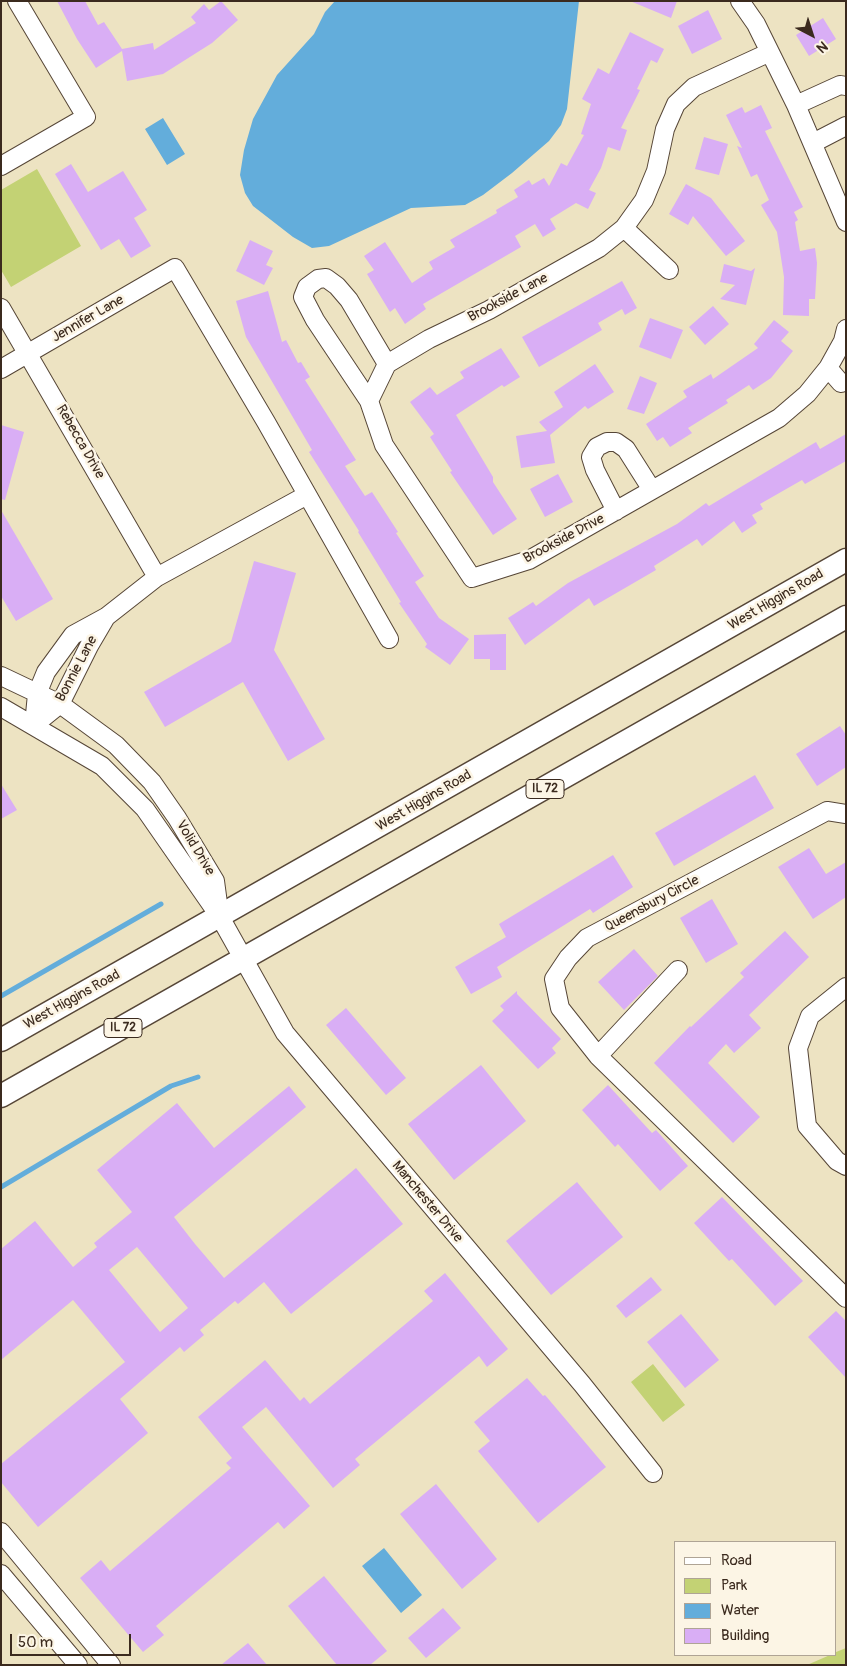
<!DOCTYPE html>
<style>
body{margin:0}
#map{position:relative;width:847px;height:1666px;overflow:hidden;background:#ede3c2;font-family:Pangolin,sans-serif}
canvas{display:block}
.frame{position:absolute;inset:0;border:2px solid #3b2a1e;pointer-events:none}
.legend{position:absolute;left:674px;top:1541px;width:162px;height:115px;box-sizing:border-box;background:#fcf5e5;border:1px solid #afa495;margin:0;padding:6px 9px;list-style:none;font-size:15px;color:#3b2a1e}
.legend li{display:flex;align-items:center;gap:10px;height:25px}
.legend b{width:25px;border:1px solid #afa495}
.north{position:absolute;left:787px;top:10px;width:50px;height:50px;-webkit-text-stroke:4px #fcf5e5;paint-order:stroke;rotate:140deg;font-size:14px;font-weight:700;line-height:20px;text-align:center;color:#3b2a1e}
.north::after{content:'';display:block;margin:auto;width:18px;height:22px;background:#3b2a1e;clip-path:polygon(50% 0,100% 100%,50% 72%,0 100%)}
.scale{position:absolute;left:10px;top:1634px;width:121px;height:22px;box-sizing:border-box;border:2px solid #3b2a1e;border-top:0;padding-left:6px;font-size:15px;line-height:18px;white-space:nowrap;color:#3b2a1e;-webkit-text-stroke:4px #fcf5e5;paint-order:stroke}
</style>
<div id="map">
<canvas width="847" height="1666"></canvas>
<div class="frame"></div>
<ul class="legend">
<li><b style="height:6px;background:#fff"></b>Road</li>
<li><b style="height:14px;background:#c3d274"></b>Park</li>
<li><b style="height:14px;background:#63addb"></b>Water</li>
<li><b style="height:14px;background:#d9aef5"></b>Building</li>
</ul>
<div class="north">N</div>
<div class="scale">50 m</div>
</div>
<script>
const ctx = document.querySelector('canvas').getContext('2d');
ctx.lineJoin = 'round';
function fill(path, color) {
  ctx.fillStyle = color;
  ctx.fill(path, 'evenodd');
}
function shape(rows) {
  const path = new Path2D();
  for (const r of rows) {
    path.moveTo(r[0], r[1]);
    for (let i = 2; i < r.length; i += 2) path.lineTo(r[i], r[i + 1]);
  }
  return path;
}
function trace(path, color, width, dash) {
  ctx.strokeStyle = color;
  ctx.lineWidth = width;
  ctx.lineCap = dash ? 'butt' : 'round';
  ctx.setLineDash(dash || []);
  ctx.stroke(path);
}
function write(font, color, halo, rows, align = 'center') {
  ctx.font = font + ' Pangolin,sans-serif';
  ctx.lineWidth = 5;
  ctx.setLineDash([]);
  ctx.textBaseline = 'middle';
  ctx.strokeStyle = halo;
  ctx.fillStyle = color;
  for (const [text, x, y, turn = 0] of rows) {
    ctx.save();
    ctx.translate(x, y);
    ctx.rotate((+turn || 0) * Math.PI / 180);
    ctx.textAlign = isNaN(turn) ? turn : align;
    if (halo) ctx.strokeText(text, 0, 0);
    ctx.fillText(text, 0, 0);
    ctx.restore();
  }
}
const green = shape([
 [37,169,81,246,11,287,1,270,1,190],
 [653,1364,685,1405,663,1422,631,1382],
 [846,1648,846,1665,807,1665,830,1655,836,1655,836,1652]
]);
const water = shape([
 [335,1,579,1,567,109,561,125,549,141,512,173,483,195,465,205,411,208,329,246,312,248,293,237,253,206,245,193,240,175,244,150,253,119,277,75,314,34,325,12],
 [163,118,185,154,167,165,145,129],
 [384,1548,422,1595,401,1613,362,1566]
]);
const stream = shape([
 [1,996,161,904],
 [1,1187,171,1086,198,1077]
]);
const building = shape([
 [57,1,85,1,98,25,104,22,122,49,153,43,154,50,196,23,191,17,204,4,209,10,221,1,238,20,212,43,163,74,127,81,122,51,96,68,77,39],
 [630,1,677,1,671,18],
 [708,10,722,39,692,54,678,26],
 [823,18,836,39,809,56,796,35],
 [630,32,664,49,657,63,651,60,637,89,640,90,621,128,627,130,620,151,608,147,601,168,589,190,596,193,588,209,576,203,550,219,556,229,543,237,535,224,515,236,521,247,423,304,426,309,405,324,395,308,390,312,367,274,374,270,364,256,385,242,412,283,433,269,429,262,455,247,450,240,497,213,496,210,518,197,514,190,529,180,532,185,544,178,549,186,561,163,567,166,584,135,581,134,591,104,582,99,598,68,609,74],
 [761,105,772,128,765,131,803,207,794,212,798,220,795,222,800,251,815,248,817,263,815,299,809,299,809,316,783,315,784,277,777,232,761,205,769,200,757,174,751,177,737,146,742,148,726,115,742,107,745,113],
 [704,137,728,144,719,175,695,169],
 [71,164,88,192,123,171,147,210,134,218,151,246,131,258,119,239,101,250,55,174],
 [686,184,711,198,745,241,726,256,693,216,688,225,669,214],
 [250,240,273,251,266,265,273,268,264,285,236,271],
 [724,264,751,271,755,268,746,305,720,299,735,285,720,282],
 [622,281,637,308,625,315,622,309,598,323,602,330,539,367,522,337],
 [268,291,282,342,286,340,298,363,301,362,310,377,305,380,356,460,345,466,365,496,372,492,398,532,396,533,424,576,415,582,439,618,469,639,450,665,425,647,427,644,399,603,401,602,358,532,359,531,309,452,312,450,246,337,236,301],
 [713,306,729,324,705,345,689,327],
 [650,318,683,330,671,359,639,347],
 [774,320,789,332,781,341,793,351,771,378,753,390,749,385,726,400,728,403,688,428,692,433,670,447,663,437,657,441,646,424,687,397,683,391,711,374,713,379,758,348,754,344],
 [501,348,520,377,504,387,502,385,456,415,493,477,493,482,517,519,493,535,450,472,452,471,430,437,434,434,410,402,430,387,437,395,464,378,460,372],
 [595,364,614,392,588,409,585,406,550,435,555,463,521,468,516,436,547,431,539,422,563,407,554,392],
 [640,376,657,383,644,414,627,409],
 [1,425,24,432,5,500,1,499],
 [846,434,846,461,805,484,802,480,760,504,763,509,752,515,757,523,742,533,734,521,702,546,697,539,654,566,656,570,594,606,589,598,525,645,508,618,533,602,536,606,568,583,677,524,706,503,709,506,816,442,820,449],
 [558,474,573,502,545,517,530,489],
 [1,510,53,599,16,621,1,596],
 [254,561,296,573,274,650,325,739,288,761,243,682,165,727,144,692,231,642],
 [506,634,506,670,490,670,490,659,474,659,474,635],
 [840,726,846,735,846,767,817,786,796,754],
 [755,775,774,808,674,866,655,833],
 [1,784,17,810,1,819],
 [809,848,826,874,846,862,846,897,813,919,778,867],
 [613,855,633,887,593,913,590,909,497,967,502,977,471,994,455,967,506,937,499,924],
 [712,899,738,944,706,963,680,918],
 [785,931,809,957,749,1015,761,1028,734,1053,726,1044,708,1063,760,1117,733,1143,654,1063,690,1026,691,1027,744,977,740,973],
 [634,949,658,976,624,1010,598,982],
 [517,991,517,994,561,1039,552,1048,556,1053,538,1069,492,1021,504,1010,500,1006],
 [346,1008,406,1078,386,1095,326,1025],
 [481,1065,526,1121,454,1180,408,1124],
 [608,1085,652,1133,656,1130,688,1166,660,1191,618,1144,615,1147,582,1110],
 [289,1086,306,1107,174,1217,195,1244,224,1278,356,1168,403,1224,291,1314,264,1282,238,1304,235,1301,200,1330,204,1335,184,1352,180,1347,120,1399,148,1433,38,1527,1,1482,1,1464,125,1362,73,1300,1,1360,1,1249,35,1221,73,1267,97,1247,94,1243,132,1212,97,1170,177,1103,214,1148],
 [137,1247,188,1308,160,1332,109,1270],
 [577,1182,623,1237,551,1295,506,1241],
 [722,1197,803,1281,775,1306,732,1259,729,1261,694,1223],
 [445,1273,508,1349,487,1367,479,1356,355,1459,360,1465,333,1488,266,1407,242,1427,310,1506,284,1529,278,1522,156,1626,164,1635,143,1652,80,1578,101,1560,110,1571,231,1468,226,1463,232,1458,198,1417,265,1360,300,1401,304,1397,310,1404,433,1301,424,1291],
 [651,1277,662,1290,626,1318,616,1306],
 [836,1311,846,1321,846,1378,808,1337],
 [681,1314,719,1360,685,1388,647,1342],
 [527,1378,543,1396,545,1395,606,1467,538,1523,478,1451,490,1441,474,1422],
 [436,1484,497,1559,462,1589,400,1514],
 [324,1576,387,1651,370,1665,337,1665,288,1606],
 [443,1608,461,1628,426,1658,408,1638],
 [248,1643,267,1665,221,1665]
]);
const minor = shape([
 [740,1,756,24,796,105,846,222],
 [796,105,840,85,846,86],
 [813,143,846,126],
 [1,166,86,117,17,1],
 [624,228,669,270],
 [1,308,157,577],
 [387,364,369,401,384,445,472,578,529,560,779,418,807,394,828,368,841,383],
 [387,364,429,339,489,310,599,248,624,228,644,200,656,171,665,129,676,104,694,87,768,53],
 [828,368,843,341,846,329],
 [1,369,175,268,266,422,389,639],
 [369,401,315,320,303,297,307,287,318,279,326,278,337,286,349,300,387,364],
 [616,511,595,470,591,457,597,447,607,442,616,442,626,449,652,490],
 [1,676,60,704,116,745,152,782,177,818,215,881,219,911],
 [1,707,102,766,145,809,220,917,285,1033,582,1384,653,1473],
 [34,725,37,694,46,672,73,635,106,617,157,577,307,495],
 [34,725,60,704,89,646,106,617],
 [846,814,827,811,587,938,568,958,554,979,560,1008,598,1056,846,1298],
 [846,987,810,1016,798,1048,807,1126,837,1161,846,1166],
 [598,1056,678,970],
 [1,1532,111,1665],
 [1,1574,78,1665]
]);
const major = shape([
 [1,1040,846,560],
 [1,1096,846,617]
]);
const shields = [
 [545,789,38],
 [123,1028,38]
];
const shieldNames = [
 ["IL 72",545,789],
 ["IL 72",123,1028]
];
const streetNames = [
 ["Brookside Lane",508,298,-28],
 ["Jennifer Lane",88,319,-30],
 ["Rebecca Drive",80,442,60],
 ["Brookside Drive",564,539,-28],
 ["West Higgins Road",776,600,-30],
 ["Bonnie Lane",77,669,-62],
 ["West Higgins Road",424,801,-30],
 ["Volid Drive",195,848,59],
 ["Queensbury Circle",652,904,-28],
 ["West Higgins Road",72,1000,-29],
 ["Manchester Drive",427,1202,50]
];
fill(green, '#c3d274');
fill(water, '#63addb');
trace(stream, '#63addb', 5);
fill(building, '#d9aef5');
trace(minor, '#564637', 20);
trace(major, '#564637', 25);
trace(minor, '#fff', 18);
trace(major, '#fff', 22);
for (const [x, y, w] of shields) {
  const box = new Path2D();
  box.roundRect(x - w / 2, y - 9.5, w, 19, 4);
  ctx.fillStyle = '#fcf5e5';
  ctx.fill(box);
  trace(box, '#3b2a1e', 1);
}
write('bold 12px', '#3b2a1e', null, shieldNames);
write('14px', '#3b2a1e', '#fcf5e5', streetNames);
</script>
